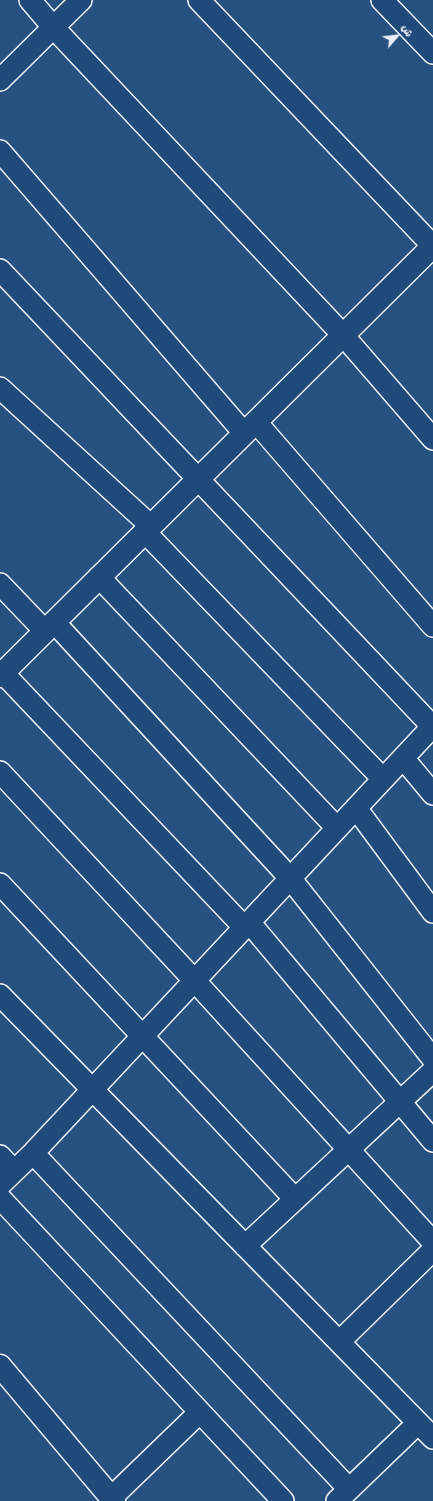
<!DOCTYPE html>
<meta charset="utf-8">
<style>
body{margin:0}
#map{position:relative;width:433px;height:1501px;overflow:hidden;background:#27517f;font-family:"Patrick Hand","Playpen Sans Arabic",sans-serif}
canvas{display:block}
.north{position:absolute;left:377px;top:16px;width:40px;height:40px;-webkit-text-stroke:3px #1f4a7a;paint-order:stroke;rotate:62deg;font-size:11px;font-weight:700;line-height:16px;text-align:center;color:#e8f1f8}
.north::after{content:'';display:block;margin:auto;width:14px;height:18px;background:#e8f1f8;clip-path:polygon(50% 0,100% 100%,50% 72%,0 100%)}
</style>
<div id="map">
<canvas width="433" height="1501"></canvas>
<div class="north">ش</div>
</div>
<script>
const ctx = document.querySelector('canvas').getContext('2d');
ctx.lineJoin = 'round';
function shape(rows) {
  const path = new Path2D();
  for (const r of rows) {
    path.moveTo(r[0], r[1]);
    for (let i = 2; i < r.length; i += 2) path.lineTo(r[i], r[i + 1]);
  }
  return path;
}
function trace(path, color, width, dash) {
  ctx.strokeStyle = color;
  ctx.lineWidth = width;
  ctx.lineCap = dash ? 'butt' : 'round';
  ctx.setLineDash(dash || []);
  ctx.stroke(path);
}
const street = shape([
 [30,0,53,27,343,335,433,439],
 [199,0,433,246],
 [382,0,433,53],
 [0,80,81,0],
 [0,151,244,433],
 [0,270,432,726],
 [0,388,151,526],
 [256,422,433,626],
 [145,532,383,779],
 [99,577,337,828],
 [0,584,45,631],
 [54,622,290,878,433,1059],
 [3,673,244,927],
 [403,758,433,794],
 [0,772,194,980,433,1242],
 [356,808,433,912],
 [0,884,295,1199],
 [249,922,433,1141],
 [0,995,433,1438],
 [33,1153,349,1489],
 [0,1156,14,1171],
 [0,1185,33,1153,433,726],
 [0,1198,283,1501],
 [245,1246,433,1071],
 [339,1342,433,1250],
 [111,1498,200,1412],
 [337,1501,418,1423]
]);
const secondary = shape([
 [0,676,433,246],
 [0,1366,114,1501]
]);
trace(street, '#e8f1f8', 24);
trace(secondary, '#e8f1f8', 25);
trace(street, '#1f4a7a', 21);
trace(secondary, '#1f4a7a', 22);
</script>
